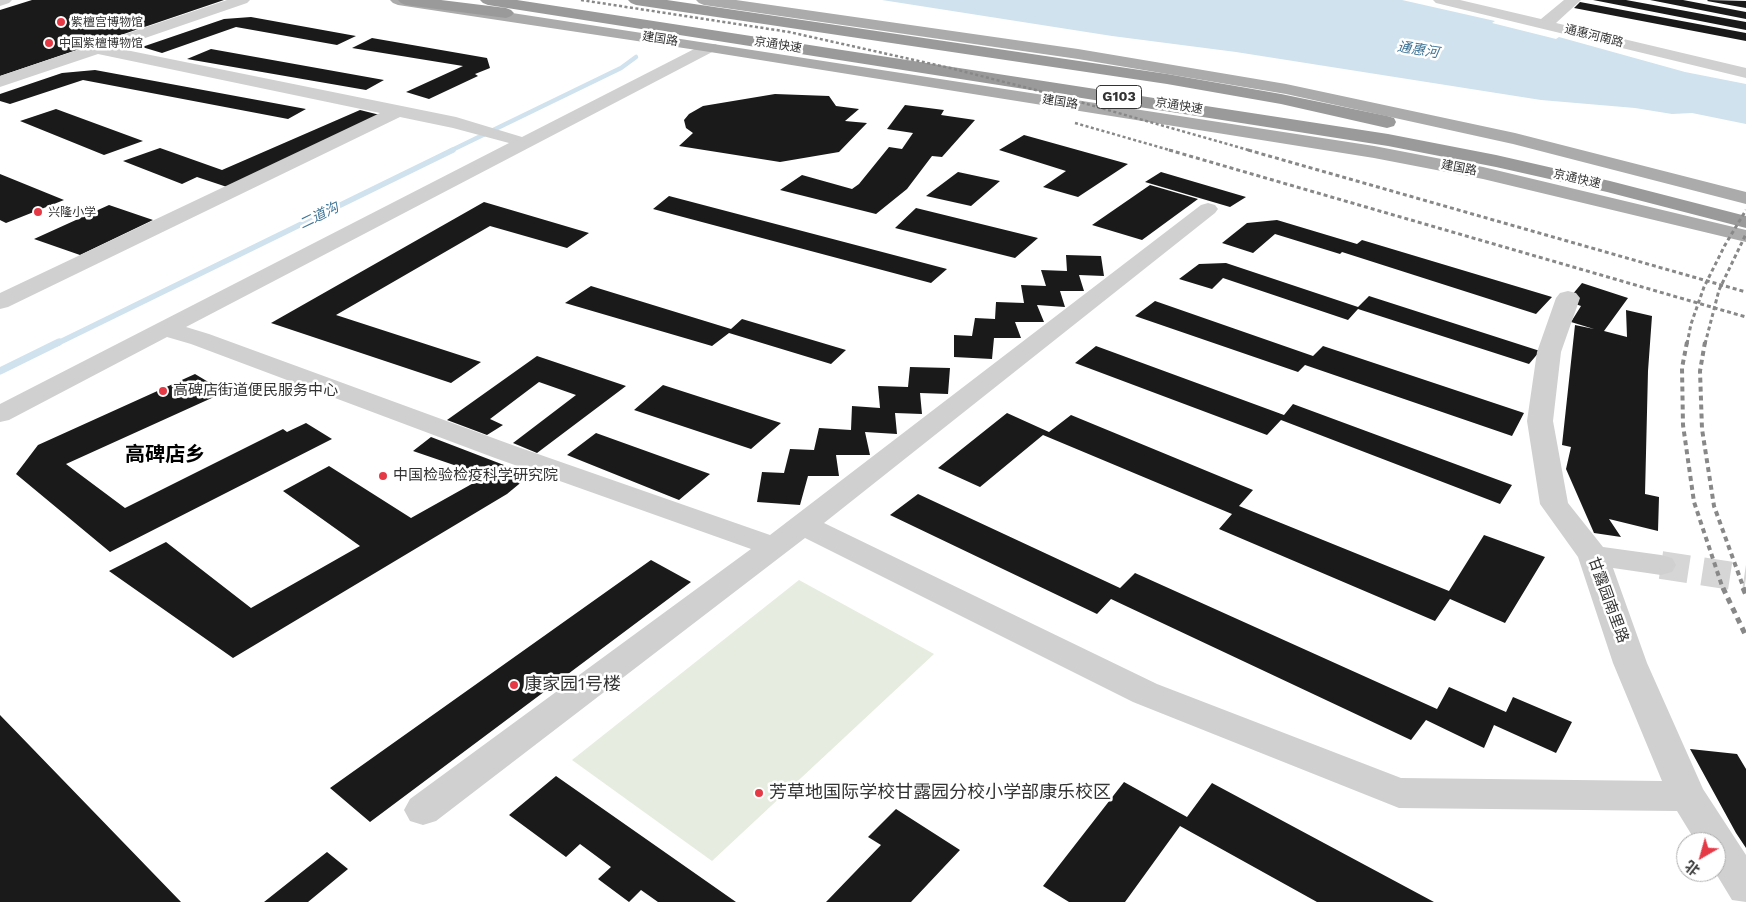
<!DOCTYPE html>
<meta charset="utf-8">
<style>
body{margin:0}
#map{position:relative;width:1746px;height:902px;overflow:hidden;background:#fff;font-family:"Work Sans","Noto Sans SC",sans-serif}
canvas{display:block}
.north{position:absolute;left:1676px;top:832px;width:50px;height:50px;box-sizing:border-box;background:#fff;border:1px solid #adadad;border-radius:50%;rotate:218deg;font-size:14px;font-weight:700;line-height:20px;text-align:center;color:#333}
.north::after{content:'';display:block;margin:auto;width:18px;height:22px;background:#e63946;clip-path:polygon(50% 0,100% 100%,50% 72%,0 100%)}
</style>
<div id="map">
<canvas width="1746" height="902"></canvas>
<div class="north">北</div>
</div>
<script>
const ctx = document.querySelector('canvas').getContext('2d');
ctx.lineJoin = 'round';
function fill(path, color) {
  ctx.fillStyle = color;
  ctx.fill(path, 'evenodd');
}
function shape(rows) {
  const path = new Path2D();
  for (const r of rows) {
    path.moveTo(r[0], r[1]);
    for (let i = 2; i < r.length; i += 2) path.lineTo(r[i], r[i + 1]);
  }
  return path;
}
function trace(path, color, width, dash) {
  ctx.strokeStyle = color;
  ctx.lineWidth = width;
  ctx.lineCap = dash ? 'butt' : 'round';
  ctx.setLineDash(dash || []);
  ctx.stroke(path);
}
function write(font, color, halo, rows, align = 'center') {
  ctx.font = font + ' "Work Sans","Noto Sans SC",sans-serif';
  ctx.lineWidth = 5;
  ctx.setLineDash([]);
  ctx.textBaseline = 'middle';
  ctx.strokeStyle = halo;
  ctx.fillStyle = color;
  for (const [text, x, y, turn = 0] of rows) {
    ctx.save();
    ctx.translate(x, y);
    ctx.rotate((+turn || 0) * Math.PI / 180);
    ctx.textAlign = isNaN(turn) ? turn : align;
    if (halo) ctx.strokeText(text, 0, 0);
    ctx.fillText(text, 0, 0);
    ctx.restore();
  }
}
const green = shape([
 [799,580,934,654,712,861,572,760]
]);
const water = shape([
 [882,0,1402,0,1495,21,1492,23,1556,39,1559,37,1685,72,1746,84,1746,124,1692,113,1672,114,1635,108,1541,100,1236,52,1112,36]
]);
const streamFar2 = shape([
 [450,151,621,68,636,57]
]);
const streamFar1 = shape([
 [56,344,453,150]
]);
const stream = shape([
 [0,371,59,342]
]);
const building = shape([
 [32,0,224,0,0,76,0,10],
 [1593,0,1626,0,1746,22,1746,30],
 [1650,0,1683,0,1746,12,1746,19],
 [1708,0,1746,1,1746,8,1707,1],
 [1580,2,1746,33,1746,41,1574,8],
 [251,17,356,36,337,45,236,27,162,53,142,47,224,19],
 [372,38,487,58,490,68,475,74,478,76,429,99,406,92,463,66,352,48],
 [211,49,384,80,366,90,187,59],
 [95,70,306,109,288,119,83,80,10,104,0,101,0,94,62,73],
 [775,94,829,96,836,106,859,109,845,121,867,123,839,152,780,162,679,146,693,133,686,128,684,120,689,114,703,106],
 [905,105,944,110,941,115,975,120,942,157,932,156,907,189,876,214,780,190,802,175,852,189,859,184,889,147,902,149,913,133,887,129],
 [56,109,143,141,104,155,20,121],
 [360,110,384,116,230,188,197,177,182,184,123,161,160,148,222,170],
 [1024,135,1128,164,1078,197,1043,187,1066,171,999,150],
 [958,172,1000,181,971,206,926,196],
 [1161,172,1246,197,1230,207,1145,182],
 [0,174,64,200,6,223,0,220],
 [1150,185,1198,199,1142,240,1092,225],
 [669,196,947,269,931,283,653,209],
 [484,202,589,233,567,248,490,226,336,315,481,362,451,383,271,323],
 [109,205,153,220,80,255,34,239],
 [916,208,1038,238,1015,258,895,228],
 [1277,220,1357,244,1362,240,1552,297,1536,314,1342,252,1340,254,1275,234,1253,253,1222,243,1247,223],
 [1066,255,1101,256,1104,276,1079,275,1084,291,1060,291,1065,307,1037,305,1044,322,1015,322,1021,338,994,338,992,359,954,357,954,335,972,336,975,318,995,319,996,302,1024,303,1021,285,1046,286,1041,270,1067,271],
 [1226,263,1358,307,1369,296,1540,351,1529,364,1358,309,1348,320,1223,278,1212,289,1179,279,1199,264],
 [1582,283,1628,298,1604,331,1627,337,1626,310,1652,316,1648,371,1645,494,1659,497,1658,531,1609,519,1621,537,1594,533,1566,469,1571,447,1562,445,1575,325,1594,329,1571,322,1581,306,1567,301],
 [591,286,731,329,742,319,846,350,831,364,729,333,712,346,565,303],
 [1155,301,1313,356,1323,346,1524,413,1512,436,1305,365,1298,372,1135,316],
 [1096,346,1284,415,1293,404,1512,485,1500,504,1281,420,1267,435,1075,363],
 [537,356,626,386,537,453,513,443,576,395,539,382,490,419,503,425,487,435,447,420],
 [910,367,950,368,948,394,920,393,922,414,895,413,897,434,865,432,870,455,836,455,839,476,808,476,800,505,757,502,762,472,784,473,790,449,814,450,819,428,851,430,852,406,880,408,878,386,908,387],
 [195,374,225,392,66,464,125,508,283,429,287,432,306,423,332,439,110,552,16,474,38,445],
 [663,385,781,423,751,449,634,410],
 [1007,413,1049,432,1071,415,1253,490,1239,506,1449,591,1484,535,1545,557,1505,623,1450,599,1435,621,1219,529,1232,514,1043,435,980,487,938,468],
 [596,433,710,474,679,500,567,455],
 [431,437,530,475,507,494,233,658,109,571,166,542,251,608,360,546,283,491,329,466,411,518,486,476,413,451],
 [918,494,1120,588,1135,573,1437,709,1449,687,1506,712,1513,697,1572,722,1556,753,1494,725,1484,748,1426,720,1411,740,1111,599,1097,614,890,515],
 [651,560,691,582,370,822,330,788],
 [0,715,181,902,0,902],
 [1690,749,1737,754,1746,769,1746,848,1736,833],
 [556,776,736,902,658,902,641,890,629,902,598,879,611,867,580,844,566,857,509,815],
 [1124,782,1187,817,1212,783,1434,902,1317,902,1180,826,1125,902,1069,902,1043,886],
 [896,809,960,850,911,902,826,902,881,845,868,837],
 [327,852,348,869,308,902,264,902]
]);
const minorTunnel = shape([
 [1661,565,1746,578]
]);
const minor = shape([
 [0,0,12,0,9,3,0,6,0,0],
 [227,0,250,0,247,3,116,48,456,117,522,137,704,44,716,44,718,47,716,50,186,327,209,334,515,446,770,535,1201,205,1208,203,1215,205,1218,209,1215,213,824,523,1157,684,1401,778,1662,781,1613,663,1578,557,1540,504,1527,421,1537,352,1556,298,1560,293,1568,291,1576,293,1580,298,1561,352,1553,421,1568,503,1603,547,1661,555,1672,558,1676,565,1672,572,1661,575,1613,568,1647,663,1703,789,1746,855,1746,902,1732,900,1715,872,1716,842,1696,842,1677,811,1399,808,1133,702,805,538,436,821,423,825,410,821,404,810,410,799,751,549,495,458,191,344,167,337,9,420,0,422,0,404,509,143,453,128,400,117,8,307,0,309,0,293,380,113,98,54,0,87,0,76,227,0],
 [1433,0,1460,0,1541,19,1564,0,1581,0,1556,23,1746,68,1746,78,1436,3,1433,0]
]);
const major = shape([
 [390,0,428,0,1374,146,1483,167,1746,230,1746,242,1483,179,1374,158,710,52,398,5,393,3,390,0],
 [696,0,736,0,1078,49,1286,84,1515,133,1746,192,1746,204,1513,144,1286,94,1078,59,704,5,699,3,696,0]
]);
const highway = shape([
 [398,0,441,0,506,8,511,10,514,13,511,16,506,18,406,5,401,3,398,0],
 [480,0,517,0,1388,134,1496,155,1610,181,1746,216,1746,228,1607,192,1496,167,1388,146,488,5,483,3,480,0],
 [628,0,667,0,1167,74,1281,94,1387,116,1394,118,1396,122,1394,126,1387,128,1281,104,1167,84,636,5,631,3,628,0]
]);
const railFar3 = shape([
 [581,0,789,32,950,68,1055,95,1252,151],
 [1075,123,1173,151]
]);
const railFar2 = shape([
 [1169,150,1746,317],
 [1248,150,1746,292],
 [1687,344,1691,324,1704,287,1725,245,1746,210],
 [1705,344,1719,290,1746,234]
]);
const railFar1 = shape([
 [1687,342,1682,368,1683,425,1694,502,1723,589],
 [1705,342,1700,371,1702,429,1714,506,1744,589]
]);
const rail = shape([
 [1723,588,1746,636],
 [1743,588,1746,595]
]);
const markers = [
 [61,22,5,"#e63946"],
 [49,43,5,"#e63946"],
 [38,212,5,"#e63946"],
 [163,391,5,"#e63946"],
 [383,476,5,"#e63946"],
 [514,685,5,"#e63946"],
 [759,793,5,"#e63946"]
];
const farPoinames = [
 ["紫檀宫博物馆",71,22],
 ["中国紫檀博物馆",59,43],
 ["兴隆小学",48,212]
];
const farStreetnames = [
 ["通惠河南路",1594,36,14],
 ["建国路",660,39,9],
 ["京通快速",778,45,9],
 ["建国路",1060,102,9],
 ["京通快速",1179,106,9],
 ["建国路",1459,168,11],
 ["京通快速",1577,179,13]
];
const farWaternames = [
 ["通惠河",1418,50,9],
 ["二道沟",319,216,-26]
];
const shields = [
 [1119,97,45]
];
const shieldNames = [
 ["G103",1119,97]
];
const poiNames = [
 ["高碑店街道便民服务中心",173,391],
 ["中国检验检疫科学研究院",393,476]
];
const streetNames = [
 ["甘露园南里路",1608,600,70]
];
const nearPoinames = [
 ["康家园1号楼",524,685],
 ["芳草地国际学校甘露园分校小学部康乐校区",769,793]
];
const districtNames = [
 ["高碑店乡",165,455]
];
fill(green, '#e6ecdf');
fill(water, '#cfe2ee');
trace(streamFar2, '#cfe2ee', 4.5);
trace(streamFar1, '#cfe2ee', 5.5);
trace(stream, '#cfe2ee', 7);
fill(building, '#1a1a1a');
trace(minorTunnel, '#d6d6d6', 28, [28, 14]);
fill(minor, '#d0d0d0');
fill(major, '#ababab');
fill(highway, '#9a9a9a');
trace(railFar3, '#888', 2.5, [3, 2.5]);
trace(railFar2, '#888', 3, [4, 3]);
trace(railFar1, '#888', 4, [5, 4]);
trace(rail, '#888', 5, [6, 5]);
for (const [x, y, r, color] of markers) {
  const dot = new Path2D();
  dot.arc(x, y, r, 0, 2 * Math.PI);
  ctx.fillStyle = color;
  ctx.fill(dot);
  trace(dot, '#fff', 2);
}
write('12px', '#333', '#fff', farPoinames, 'left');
write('12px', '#333', '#fff', farStreetnames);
write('italic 14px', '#3f7597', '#fff', farWaternames);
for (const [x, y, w] of shields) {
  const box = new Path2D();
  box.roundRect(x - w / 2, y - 11.5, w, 23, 4);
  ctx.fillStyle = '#fff';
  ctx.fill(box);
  trace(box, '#333', 1);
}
write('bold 14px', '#333', null, shieldNames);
write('15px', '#333', '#fff', poiNames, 'left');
write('15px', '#333', '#fff', streetNames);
write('18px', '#333', '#fff', nearPoinames, 'left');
write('bold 20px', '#000', '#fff', districtNames);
</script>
